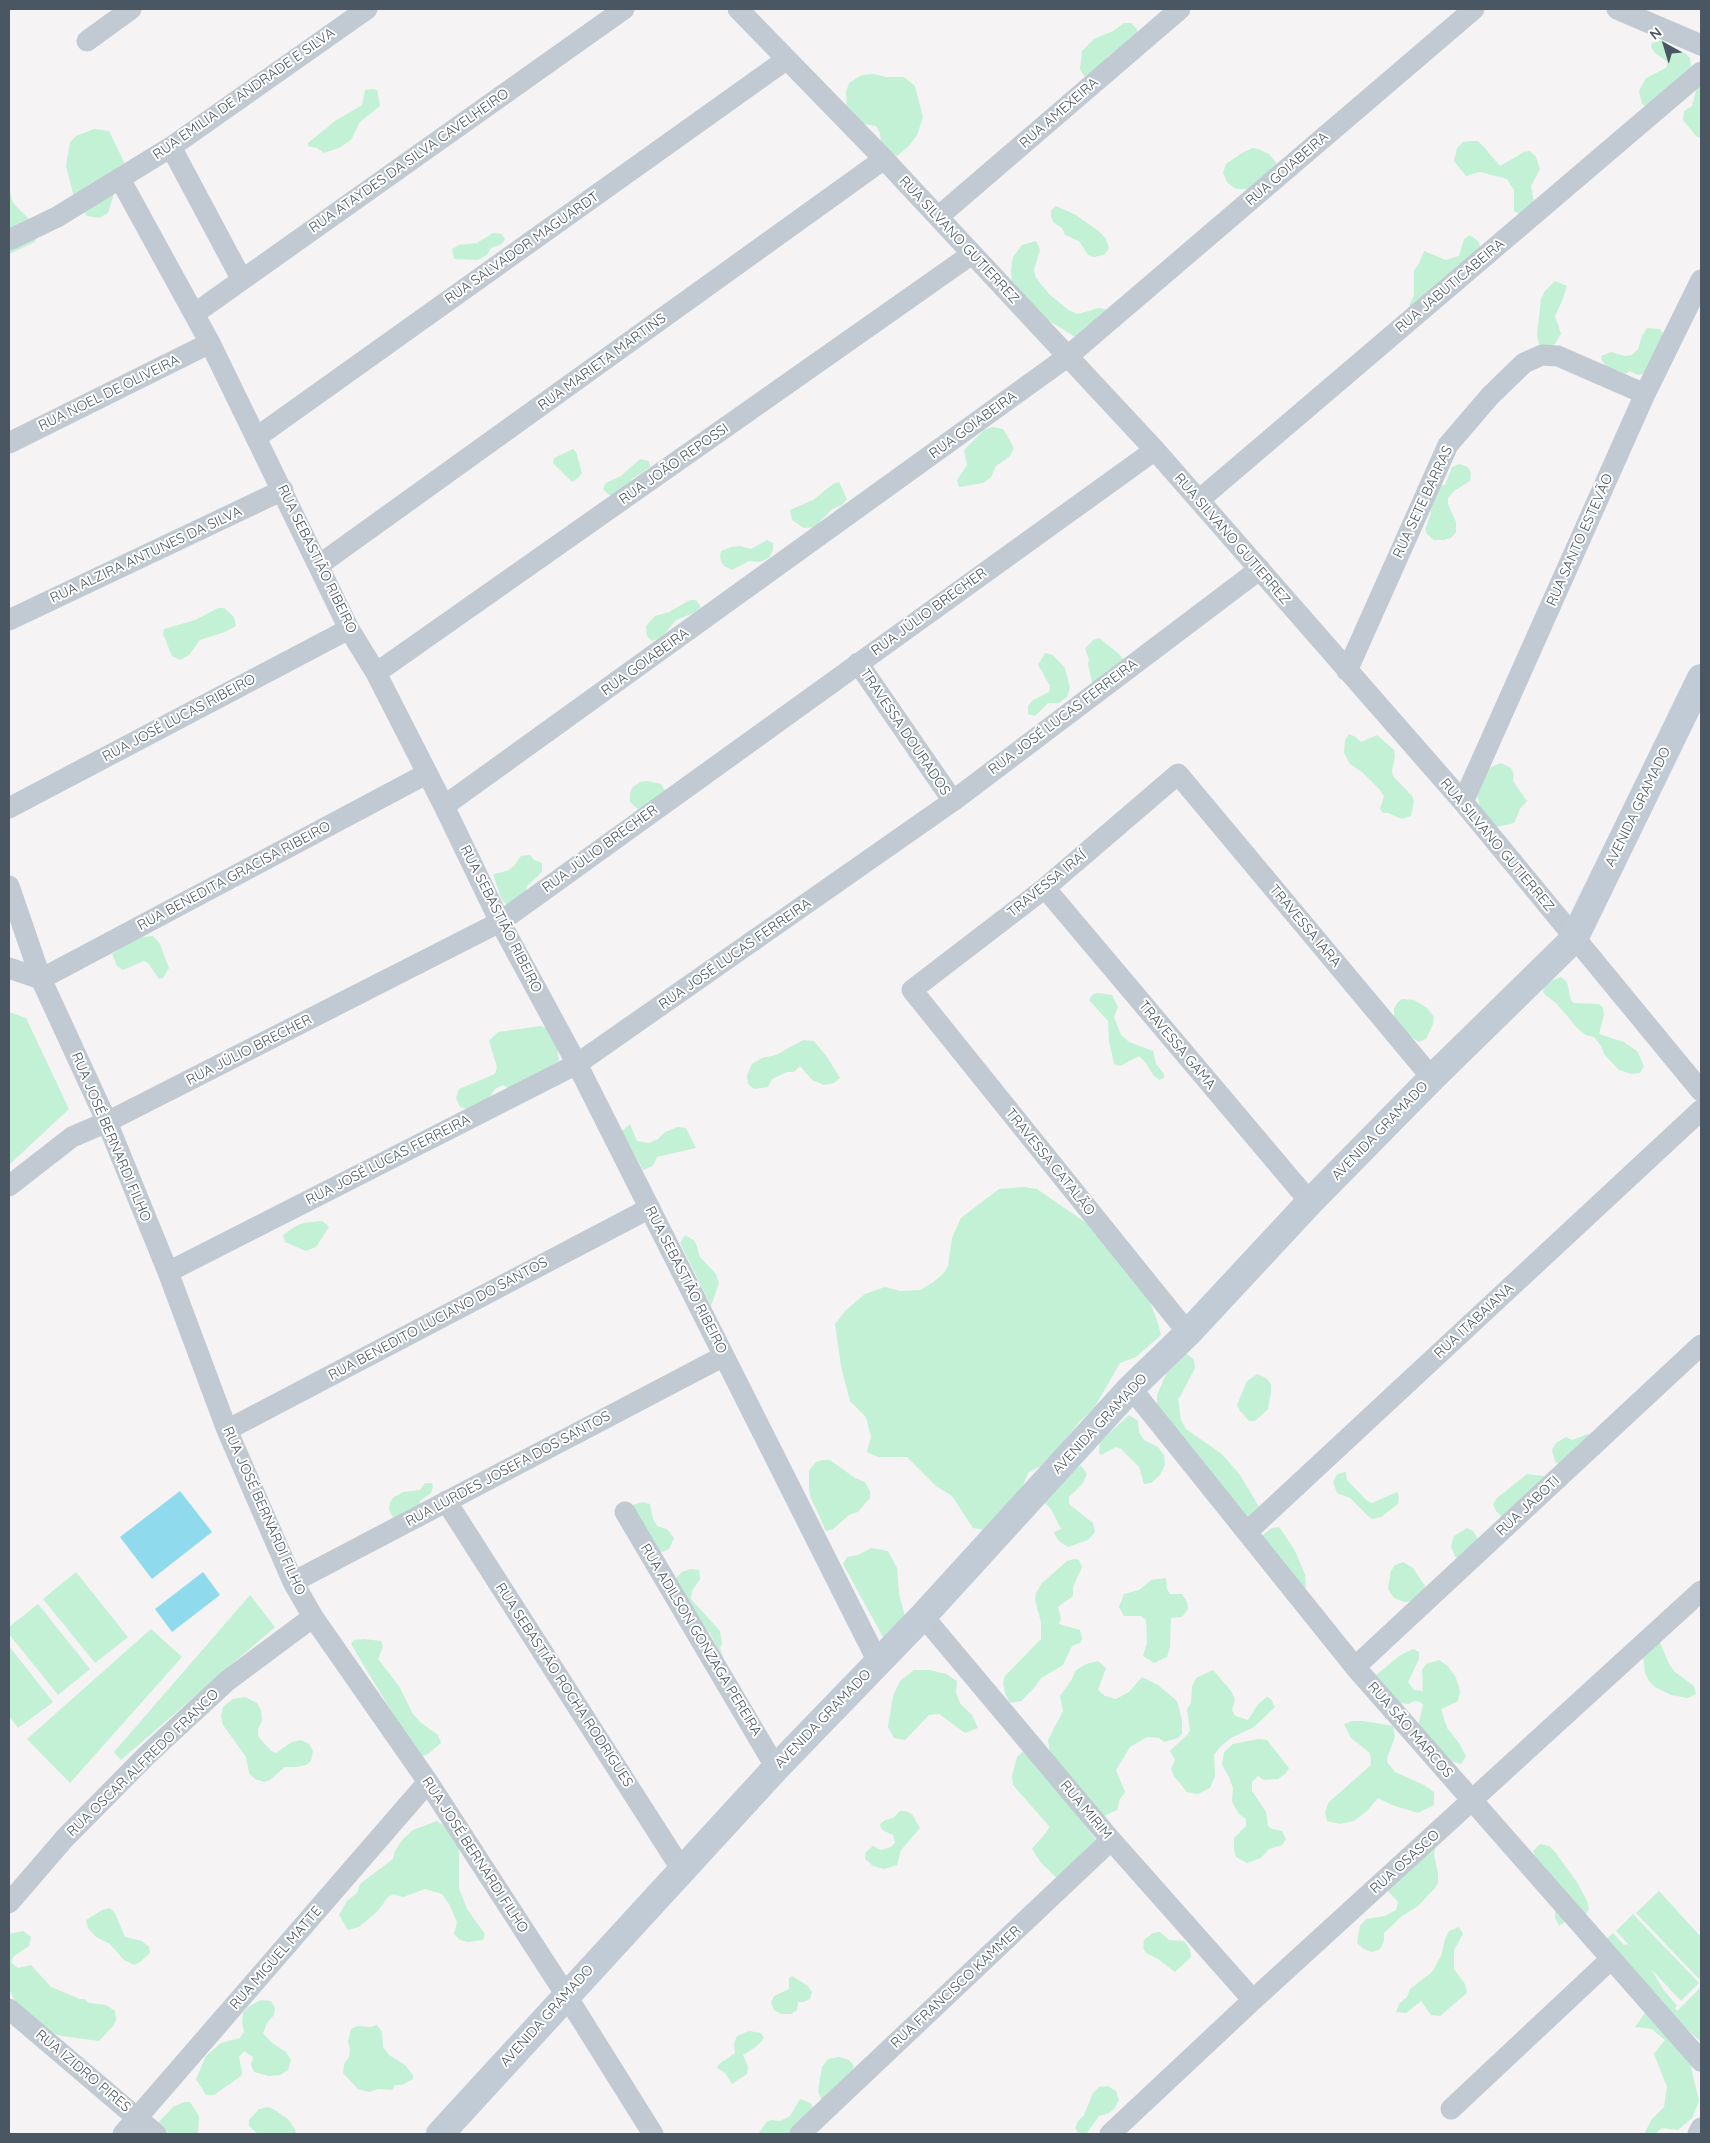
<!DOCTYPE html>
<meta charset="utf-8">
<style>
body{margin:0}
#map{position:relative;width:1710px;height:2143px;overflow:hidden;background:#f5f3f3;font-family:Quicksand,sans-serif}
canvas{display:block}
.frame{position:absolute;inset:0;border:10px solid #4a5661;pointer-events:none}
.north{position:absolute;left:1640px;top:20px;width:50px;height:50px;-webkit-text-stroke:4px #fff;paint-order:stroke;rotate:321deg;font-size:14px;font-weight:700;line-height:20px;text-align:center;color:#4a5661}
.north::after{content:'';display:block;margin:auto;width:18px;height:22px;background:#4a5661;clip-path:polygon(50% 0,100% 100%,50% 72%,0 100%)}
</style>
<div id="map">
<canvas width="1710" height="2143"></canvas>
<div class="frame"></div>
<div class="north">N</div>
</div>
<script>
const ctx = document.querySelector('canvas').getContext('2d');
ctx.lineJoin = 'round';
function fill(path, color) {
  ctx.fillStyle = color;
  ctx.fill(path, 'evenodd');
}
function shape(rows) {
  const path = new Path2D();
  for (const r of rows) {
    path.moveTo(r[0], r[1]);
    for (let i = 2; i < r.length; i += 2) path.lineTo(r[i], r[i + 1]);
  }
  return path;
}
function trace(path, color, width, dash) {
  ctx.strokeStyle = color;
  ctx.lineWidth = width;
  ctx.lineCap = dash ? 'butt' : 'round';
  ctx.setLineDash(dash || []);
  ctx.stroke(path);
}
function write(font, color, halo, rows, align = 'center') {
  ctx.font = font + ' Quicksand,sans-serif';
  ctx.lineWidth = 4;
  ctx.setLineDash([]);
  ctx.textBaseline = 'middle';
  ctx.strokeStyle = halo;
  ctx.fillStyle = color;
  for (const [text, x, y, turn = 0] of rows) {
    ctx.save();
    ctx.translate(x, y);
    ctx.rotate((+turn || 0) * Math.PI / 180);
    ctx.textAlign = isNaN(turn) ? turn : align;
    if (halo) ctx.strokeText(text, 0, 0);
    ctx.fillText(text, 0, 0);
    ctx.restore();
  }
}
const green = shape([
 [1124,23,1131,23,1137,29,1137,37,1108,56,1105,67,1095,76,1084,76,1080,69,1082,51,1094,39,1113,31],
 [1663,40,1673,50,1685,53,1690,58,1691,65,1689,71,1651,110,1642,104,1639,91,1646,78,1666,68,1668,62,1655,53,1651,47,1652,43],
 [874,74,886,77,904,77,915,86,923,117,917,135,909,146,897,156,886,153,881,144,880,133,876,126,862,124,847,110,846,92,849,83,862,75],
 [1701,84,1701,138,1696,136,1683,120,1684,111,1692,106,1697,87],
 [372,89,377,90,380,106,360,122,351,140,339,148,324,153,317,148,308,146,308,143,335,121,362,105,365,90],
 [94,129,109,131,124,162,125,173,114,194,108,213,99,218,87,216,75,201,66,166,70,142,76,136],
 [1470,141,1478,141,1482,145,1500,166,1524,152,1530,151,1536,157,1540,169,1531,186,1534,202,1521,215,1514,211,1514,190,1507,179,1480,172,1466,176,1454,161,1457,148,1463,142],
 [1253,148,1261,150,1269,154,1281,169,1254,189,1236,189,1227,182,1223,173,1226,164,1242,153],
 [9,188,13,203,32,222,38,232,35,242,9,254],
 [1056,206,1076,215,1100,232,1106,239,1109,248,1104,255,1094,257,1088,255,1079,241,1065,235,1062,228,1053,222,1051,216,1051,210],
 [493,233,502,234,505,240,500,245,491,248,487,255,478,260,454,259,452,249,459,245,477,243],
 [1470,235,1478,241,1481,248,1415,311,1409,305,1414,296,1414,270,1419,264,1424,251,1446,260,1459,256,1464,239],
 [1036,241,1040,250,1034,270,1036,278,1050,295,1070,311,1078,314,1099,308,1108,310,1082,341,1043,317,1012,286,1011,270,1013,257,1022,245],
 [1555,281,1567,286,1562,301,1555,316,1561,334,1555,344,1545,347,1539,344,1537,334,1541,299,1545,291],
 [1647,328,1660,329,1664,335,1648,373,1638,375,1629,371,1626,374,1607,367,1602,361,1601,356,1611,352,1625,356,1632,355,1638,349,1642,336],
 [993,427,1003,429,1009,439,1014,448,1010,456,996,466,991,477,983,483,959,487,957,480,967,465,964,450,984,430],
 [573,449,576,452,582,473,578,478,572,482,553,463,554,458],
 [640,459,649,461,650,467,632,479,619,496,609,495,603,489,606,483,621,476],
 [1459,464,1468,467,1471,473,1470,481,1454,491,1448,498,1448,504,1456,522,1456,532,1451,538,1444,540,1434,540,1427,534,1425,529,1431,513,1429,502,1438,486,1445,485,1452,467],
 [839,482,847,499,842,505,832,509,815,527,804,528,792,520,790,510,813,500,833,484],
 [767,540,773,543,773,550,769,558,760,562,749,561,732,570,724,566,720,558,721,551,731,547,740,546,751,549],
 [690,600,696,600,701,607,696,612,676,620,662,637,652,641,647,636,646,626,655,616,669,612],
 [218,608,224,608,234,617,236,626,225,632,200,640,189,655,180,660,172,656,163,634,164,629,195,620],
 [1099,638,1119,654,1126,663,1102,684,1092,682,1088,664,1089,659,1085,649,1093,640],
 [1045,653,1053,655,1065,668,1070,688,1067,697,1059,703,1048,703,1035,716,1028,714,1028,706,1033,700,1049,692,1050,686,1038,665],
 [1349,734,1356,737,1361,742,1377,735,1394,750,1395,757,1392,771,1393,776,1412,796,1414,801,1411,816,1402,819,1388,813,1383,813,1380,809,1384,796,1380,790,1362,772,1350,764,1344,753,1345,740],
 [1501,763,1511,768,1514,774,1513,781,1527,801,1520,809,1514,823,1496,827,1480,808,1477,793,1484,776,1491,767],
 [647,781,661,784,666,792,643,814,630,802,630,794,632,788,640,782],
 [530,855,534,860,542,863,542,872,527,886,526,896,510,909,501,898,493,874,507,871,514,866,521,856],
 [153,936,160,944,169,968,163,978,159,979,148,963,144,961,123,970,117,966,112,954,127,944,142,937],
 [1561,977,1567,982,1571,1000,1574,1003,1599,1004,1603,1008,1604,1015,1599,1034,1624,1042,1637,1051,1644,1066,1640,1073,1631,1074,1619,1070,1604,1054,1601,1046,1594,1037,1586,1035,1579,1030,1556,1003,1544,994,1543,991,1545,983],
 [1098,993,1112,995,1118,1007,1114,1017,1121,1035,1129,1042,1153,1051,1156,1064,1164,1074,1164,1078,1159,1080,1153,1075,1146,1063,1139,1056,1120,1066,1114,1064,1109,1041,1108,1021,1089,1000,1093,994],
 [1402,999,1414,1000,1427,1008,1434,1017,1433,1024,1426,1039,1419,1042,1408,1035,1394,1017,1394,1009,1397,1003],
 [9,1012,26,1018,69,1109,9,1165],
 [541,1026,555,1032,559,1061,515,1092,503,1085,495,1089,488,1100,467,1109,460,1107,456,1098,459,1089,495,1074,497,1067,489,1041,498,1032],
 [803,1040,814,1041,827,1057,840,1078,834,1083,824,1085,812,1080,800,1066,794,1072,787,1072,772,1079,768,1087,754,1089,748,1084,747,1075,752,1064,762,1058,776,1055],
 [630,1124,637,1141,649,1143,658,1139,665,1132,678,1127,686,1128,696,1148,657,1157,653,1166,643,1170,622,1131],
 [1024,1187,1037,1189,1085,1222,1121,1257,1144,1286,1158,1323,1161,1335,1136,1357,1120,1363,1094,1408,1080,1421,1049,1461,1028,1473,1018,1498,995,1532,973,1528,952,1496,936,1486,907,1457,878,1457,867,1452,871,1437,866,1417,850,1401,841,1366,835,1324,846,1310,865,1294,885,1287,900,1291,920,1290,932,1283,943,1274,948,1266,952,1238,961,1218,999,1189],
 [322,1221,329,1227,316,1247,306,1251,285,1242,283,1235,294,1227,303,1223],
 [685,1235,695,1241,700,1257,716,1274,719,1283,711,1306,680,1243],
 [1186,1353,1194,1360,1195,1368,1180,1397,1178,1398,1181,1420,1186,1429,1222,1454,1240,1475,1261,1510,1246,1521,1157,1404,1157,1395,1170,1365],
 [1257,1374,1266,1378,1271,1384,1271,1392,1268,1409,1255,1421,1249,1421,1240,1411,1237,1405,1247,1381],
 [1129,1415,1138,1421,1139,1432,1144,1440,1158,1447,1164,1455,1165,1465,1160,1475,1151,1483,1144,1484,1139,1467,1121,1449,1116,1447,1101,1455,1099,1453,1100,1442],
 [1588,1434,1593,1437,1565,1467,1555,1462,1552,1450,1556,1443,1566,1437,1572,1440],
 [823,1460,830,1460,855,1478,865,1482,870,1491,870,1498,858,1512,849,1515,833,1529,826,1531,810,1496,809,1488,809,1471,816,1462],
 [1081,1466,1087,1474,1083,1483,1069,1497,1069,1504,1093,1523,1095,1532,1088,1540,1068,1547,1060,1542,1056,1537,1054,1532,1061,1529,1051,1509,1042,1500,1070,1469],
 [1346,1472,1347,1480,1367,1501,1372,1503,1397,1492,1399,1497,1398,1504,1381,1517,1372,1519,1368,1516,1350,1498,1337,1493,1333,1482,1337,1474],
 [1527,1474,1544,1476,1544,1487,1504,1519,1496,1511,1493,1504,1497,1498],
 [425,1483,432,1483,433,1487,431,1493,420,1501,418,1510,395,1521,389,1510,390,1502,394,1497,403,1492,420,1490],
 [643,1502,650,1504,653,1519,657,1526,667,1529,674,1538,669,1549,658,1554,625,1507],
 [1279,1527,1294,1549,1305,1574,1306,1587,1302,1589,1261,1536,1272,1528],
 [1467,1528,1473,1531,1477,1537,1476,1546,1463,1559,1455,1557,1451,1546,1454,1536],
 [871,1548,888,1551,897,1568,899,1594,906,1620,884,1639,843,1564,847,1557,858,1555],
 [1074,1559,1079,1560,1082,1567,1073,1587,1073,1596,1058,1607,1061,1618,1059,1624,1080,1630,1082,1639,1080,1643,1072,1646,1063,1665,1041,1678,1035,1687,1021,1701,1010,1703,1005,1693,1003,1683,1005,1676,1041,1639,1041,1622,1035,1600,1036,1593,1042,1583,1067,1561],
 [1403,1562,1413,1568,1425,1586,1428,1596,1422,1600,1404,1602,1394,1598,1388,1589,1391,1571,1395,1565],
 [690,1569,699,1570,700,1579,692,1591,691,1599,720,1631,722,1644,720,1648,725,1664,710,1633,702,1627,671,1589,677,1577,682,1572],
 [76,1572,128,1637,95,1663,43,1599],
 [1166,1578,1167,1589,1170,1594,1182,1594,1187,1602,1188,1609,1182,1617,1171,1618,1170,1647,1167,1657,1154,1663,1143,1656,1147,1643,1146,1620,1141,1616,1124,1616,1119,1607,1124,1594,1139,1590,1151,1580],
 [250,1595,275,1627,121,1760,114,1752],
 [38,1604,90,1669,58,1695,9,1634,9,1627],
 [151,1629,182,1657,70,1783,27,1739],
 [1658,1638,1669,1664,1675,1672,1694,1686,1696,1694,1688,1698,1671,1695,1655,1687,1649,1681,1645,1673,1643,1654],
 [364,1639,381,1641,383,1647,378,1659,399,1686,413,1714,420,1722,438,1735,441,1743,428,1754,420,1757,417,1754,351,1644,354,1640],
 [9,1646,53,1702,18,1728,9,1716],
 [1413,1649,1419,1652,1419,1659,1408,1682,1414,1690,1423,1691,1422,1670,1426,1664,1439,1660,1448,1666,1456,1678,1460,1691,1458,1701,1441,1709,1447,1728,1459,1743,1466,1756,1461,1764,1448,1760,1417,1731,1423,1705,1420,1702,1414,1701,1408,1704,1392,1702,1375,1676,1399,1656],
 [1098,1661,1106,1668,1098,1690,1105,1696,1116,1699,1129,1692,1142,1677,1158,1685,1177,1701,1182,1720,1182,1734,1178,1738,1164,1742,1159,1738,1147,1737,1130,1747,1116,1770,1125,1792,1120,1799,1117,1810,1100,1818,1051,1758,1048,1740,1063,1711,1060,1696,1072,1679,1075,1671,1086,1664],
 [914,1670,930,1670,946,1674,957,1681,956,1693,960,1703,972,1715,978,1728,965,1733,939,1714,929,1715,905,1740,894,1738,888,1727,893,1696,900,1681],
 [1213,1670,1231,1691,1235,1699,1232,1710,1235,1716,1248,1720,1258,1704,1267,1697,1271,1699,1275,1707,1254,1727,1231,1738,1221,1746,1214,1755,1215,1776,1210,1788,1198,1794,1187,1792,1174,1776,1171,1769,1175,1760,1170,1751,1188,1734,1190,1730,1187,1709,1191,1703,1192,1686,1196,1678],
 [245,1697,257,1703,261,1710,262,1721,258,1729,258,1736,271,1751,276,1753,292,1742,301,1740,309,1744,313,1751,311,1761,306,1765,297,1767,285,1767,270,1780,264,1782,255,1779,249,1773,246,1757,223,1725,221,1716,223,1707,233,1699],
 [1352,1721,1363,1721,1393,1726,1395,1737,1388,1755,1387,1762,1395,1772,1424,1785,1434,1792,1434,1805,1418,1813,1392,1805,1378,1798,1368,1810,1354,1821,1340,1824,1327,1821,1325,1812,1329,1802,1371,1765,1370,1753,1351,1738,1344,1724],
 [1258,1739,1267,1740,1289,1768,1285,1774,1278,1779,1264,1780,1258,1776,1252,1782,1252,1791,1266,1812,1268,1826,1272,1829,1282,1831,1286,1839,1282,1845,1269,1849,1261,1858,1247,1863,1236,1857,1234,1850,1234,1838,1246,1826,1246,1819,1239,1814,1232,1802,1233,1788,1229,1777,1222,1765,1224,1752,1233,1744],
 [1025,1749,1037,1762,1096,1840,1057,1878,1041,1863,1032,1849,1048,1830,1049,1826,1013,1785,1012,1776,1017,1757],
 [900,1811,906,1811,912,1814,920,1828,901,1850,897,1865,884,1869,873,1866,865,1859,866,1852,873,1846,881,1850,891,1847,895,1843,893,1835,884,1831,881,1828,880,1824,885,1820,893,1818],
 [437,1821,446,1827,459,1847,459,1888,467,1909,485,1934,483,1940,468,1942,460,1940,454,1934,457,1922,449,1904,442,1894,425,1889,403,1897,393,1894,388,1897,378,1911,359,1927,348,1930,339,1915,347,1901,357,1893,360,1884,393,1859,395,1851,402,1840,413,1830],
 [1540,1844,1549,1846,1556,1853,1578,1884,1587,1901,1589,1909,1583,1918,1566,1921,1559,1926,1555,1918,1555,1909,1533,1851],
 [1436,1846,1434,1855,1438,1873,1438,1883,1434,1889,1418,1906,1402,1916,1384,1933,1384,1941,1380,1949,1372,1952,1364,1949,1357,1943,1360,1926,1366,1919,1385,1916,1396,1910,1398,1902,1386,1889],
 [1659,1891,1701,1937,1700,1980,1636,1913],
 [110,1908,115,1913,125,1937,142,1941,149,1947,150,1953,140,1962,134,1965,124,1960,110,1944,96,1937,88,1928,86,1920,102,1910],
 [1633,1914,1699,1983,1681,2001,1651,1969,1663,1989,1677,2006,1675,2008,1677,2011,1701,1987,1701,2042,1687,2029,1687,2050,1699,2101,1692,2118,1678,2130,1662,2128,1655,2134,1644,2134,1652,2119,1664,2107,1667,2087,1654,2054,1665,2040,1652,2029,1635,2027,1645,2013,1603,1942,1613,1933,1624,1945,1627,1944,1630,1946,1616,1931],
 [1459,1927,1463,1934,1454,1950,1454,1969,1465,1984,1467,1993,1440,2016,1431,2015,1421,2001,1406,2013,1396,2012,1399,2004,1407,1997,1410,1989,1432,1972,1441,1956,1445,1939,1449,1931],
 [23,1931,31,1937,29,1946,14,1956,11,1962,18,1968,31,1965,51,1987,80,1999,84,1999,89,2003,106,2005,115,2011,116,2020,113,2026,99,2041,62,2036,48,2032,15,2002,9,1989,9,1934],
 [1160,1932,1169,1940,1184,1941,1190,1949,1191,1957,1175,1972,1158,1959,1146,1953,1143,1948,1144,1940,1153,1933],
 [792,1976,808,1986,812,1992,810,1999,804,2002,798,2002,797,2010,791,2014,781,2014,774,2010,771,2003,774,1996,789,1989,789,1978],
 [261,2000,271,2001,275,2008,274,2015,267,2023,263,2033,272,2043,286,2052,291,2060,288,2070,280,2075,269,2076,254,2072,251,2065,253,2057,244,2051,239,2057,242,2073,241,2076,214,2095,206,2095,196,2079,206,2056,221,2043,240,2038,244,2032,242,2022,243,2013,248,2007],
 [377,2025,382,2032,383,2047,389,2055,405,2065,413,2075,413,2079,402,2085,395,2085,392,2090,378,2089,369,2092,358,2089,343,2073,344,2064,349,2057,350,2049,348,2041,351,2029,357,2026,371,2027],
 [749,2031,761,2033,764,2038,757,2046,743,2055,748,2067,747,2074,732,2084,725,2073,717,2068,719,2064,735,2053,734,2043,737,2036],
 [839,2057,849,2060,854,2066,849,2079,822,2101,818,2091,822,2067,828,2059],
 [1108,2086,1116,2091,1119,2100,1115,2108,1109,2113,1099,2116,1087,2133,1079,2134,1075,2128,1078,2121,1084,2115,1093,2093,1099,2087],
 [800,2099,811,2103,814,2111,799,2134,758,2134,767,2122,771,2120,780,2121,790,2116],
 [184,2102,190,2102,199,2116,198,2134,162,2134,157,2124,173,2107],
 [268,2107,273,2109,288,2119,295,2129,296,2134,258,2134,249,2126,249,2120,259,2109]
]);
const water = shape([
 [180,1491,212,1532,152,1579,120,1537],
 [203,1572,220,1595,172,1632,155,1609]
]);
const street = shape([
 [738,9,884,159,1155,450,1463,802,1701,1091],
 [1617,9,1701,45],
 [87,41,131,9],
 [171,147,242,280],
 [120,179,210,343,349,629,376,673,444,806,500,922,577,1064,878,1662],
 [938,217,1180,9],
 [9,240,57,217,171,147,367,9],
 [194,314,624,9],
 [257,437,787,59],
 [9,443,210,343],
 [1199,500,1701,72],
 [319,565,884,159],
 [9,620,283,490],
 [858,663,953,801],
 [1347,671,1448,445,1490,396,1524,363,1542,355,1558,356,1645,394],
 [376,673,972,254],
 [1463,802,1645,394,1701,280],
 [444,806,1067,357,1474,9],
 [9,808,349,629],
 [9,886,41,979,107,1122,168,1272,227,1430,293,1582,313,1617,428,1782,566,1995,653,2134],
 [1045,888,1310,1202],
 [9,968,41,979,426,774],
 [9,1186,72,1137,107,1122,500,922,1155,450],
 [168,1272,577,1064,953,801,1260,569],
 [1188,1333,912,990,1045,888,1178,774,1432,1078],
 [1131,1388,1355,1667,1701,2061],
 [227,1430,650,1208],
 [446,1501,682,1870],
 [625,1512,776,1768],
 [1247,1532,1701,1110],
 [293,1582,724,1356],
 [923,1616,1111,1840,1253,2000],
 [1355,1667,1701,1345],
 [9,1903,65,1838,146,1756,227,1681,313,1617],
 [9,2009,156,2134],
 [1451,2109,1611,1959],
 [123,2134,428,1782],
 [800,2134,1111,1840],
 [1110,2134,1253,2000,1701,1591],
 [1698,2134,1701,2128]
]);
const secondary = shape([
 [440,2134,776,1768,923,1616,1131,1388,1188,1333,1310,1202,1432,1078,1574,939,1701,678]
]);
const streetNames = [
 ["RUA EMILIA DE ANDRADE E SILVA",244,94,-35],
 ["RUA AMEXEIRA",1059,113,-41],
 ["RUA ATAYDES DA SILVA CAVELHEIRO",409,161,-35],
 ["RUA GOIABEIRA",1287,169,-41],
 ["RUA SILVANO GUTIERREZ",959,240,47],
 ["RUA SALVADOR MAGUARDT",522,248,-35],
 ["RUA JABUTICABEIRA",1450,286,-40],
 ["RUA MARIETA MARTINS",602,362,-36],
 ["RUA NOEL DE OLIVEIRA",109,393,-26],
 ["RUA GOIABEIRA",973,425,-36],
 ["RUA JOÃO REPOSSI",674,464,-35],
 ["RUA SETE BARRAS",1423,502,-65],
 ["RUA SILVANO GUTIERREZ",1232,539,49],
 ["RUA SANTO ESTEVÃO",1580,540,-66],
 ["RUA ALZIRA ANTUNES DA SILVA",146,555,-25],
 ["RUA SEBASTIÃO RIBEIRO",317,559,64],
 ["RUA JÚLIO BRECHER",929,612,-36],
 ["RUA GOIABEIRA",645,662,-36],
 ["RUA JOSÉ LUCAS FERREIRA",1063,717,-37],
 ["RUA JOSÉ LUCAS RIBEIRO",179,718,-28],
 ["TRAVESSA DOURADOS",905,732,56],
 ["AVENIDA GRAMADO",1638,807,-64],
 ["RUA SILVANO GUTIERREZ",1497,845,50],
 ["RUA JÚLIO BRECHER",600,849,-36],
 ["RUA BENEDITA GRACISA RIBEIRO",234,876,-28],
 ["TRAVESSA IRAÍ",1047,884,-39],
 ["RUA SEBASTIÃO RIBEIRO",501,919,63],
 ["TRAVESSA IARA",1305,926,50],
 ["RUA JOSÉ LUCAS FERREIRA",735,954,-35],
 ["TRAVESSA GAMA",1177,1045,50],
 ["RUA JÚLIO BRECHER",249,1050,-27],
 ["AVENIDA GRAMADO",1380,1131,-46],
 ["RUA JOSÉ BERNARDI FILHO",111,1137,67],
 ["RUA JOSÉ LUCAS FERREIRA",388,1160,-27],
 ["TRAVESSA CATALÃO",1050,1162,51],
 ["RUA SEBASTIÃO RIBEIRO",686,1280,63],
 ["RUA BENEDITO LUCIANO DO SANTOS",438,1319,-28],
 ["RUA ITABAIANA",1474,1321,-43],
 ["AVENIDA GRAMADO",1100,1424,-47],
 ["RUA LURDES JOSEFA DOS SANTOS",508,1469,-28],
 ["RUA JABOTI",1528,1506,-43],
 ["RUA JOSÉ BERNARDI FILHO",264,1511,66],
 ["RUA ADILSON GONZAGA PEREIRA",701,1640,59],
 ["RUA SEBASTIÃO ROCHA RODRIGUES",564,1685,57],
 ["AVENIDA GRAMADO",823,1719,-46],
 ["RUA SÃO MARCOS",1410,1730,49],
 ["RUA OSCAR ALFREDO FRANCO",143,1763,-44],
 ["RUA MIRIM",1086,1810,50],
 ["RUA JOSÉ BERNARDI FILHO",475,1855,57],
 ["RUA OSASCO",1405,1862,-42],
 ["RUA MIGUEL MATTE",276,1958,-49],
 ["RUA FRANCISCO KAMMER",956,1987,-43],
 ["AVENIDA GRAMADO",547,2016,-48],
 ["RUA IZIDRO PIRES",83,2071,40]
];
fill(green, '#c3f1d5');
fill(water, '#90daee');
trace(street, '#c1cad2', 21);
trace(secondary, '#c1cbd6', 28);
write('14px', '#4a5661', '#fff', streetNames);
</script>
